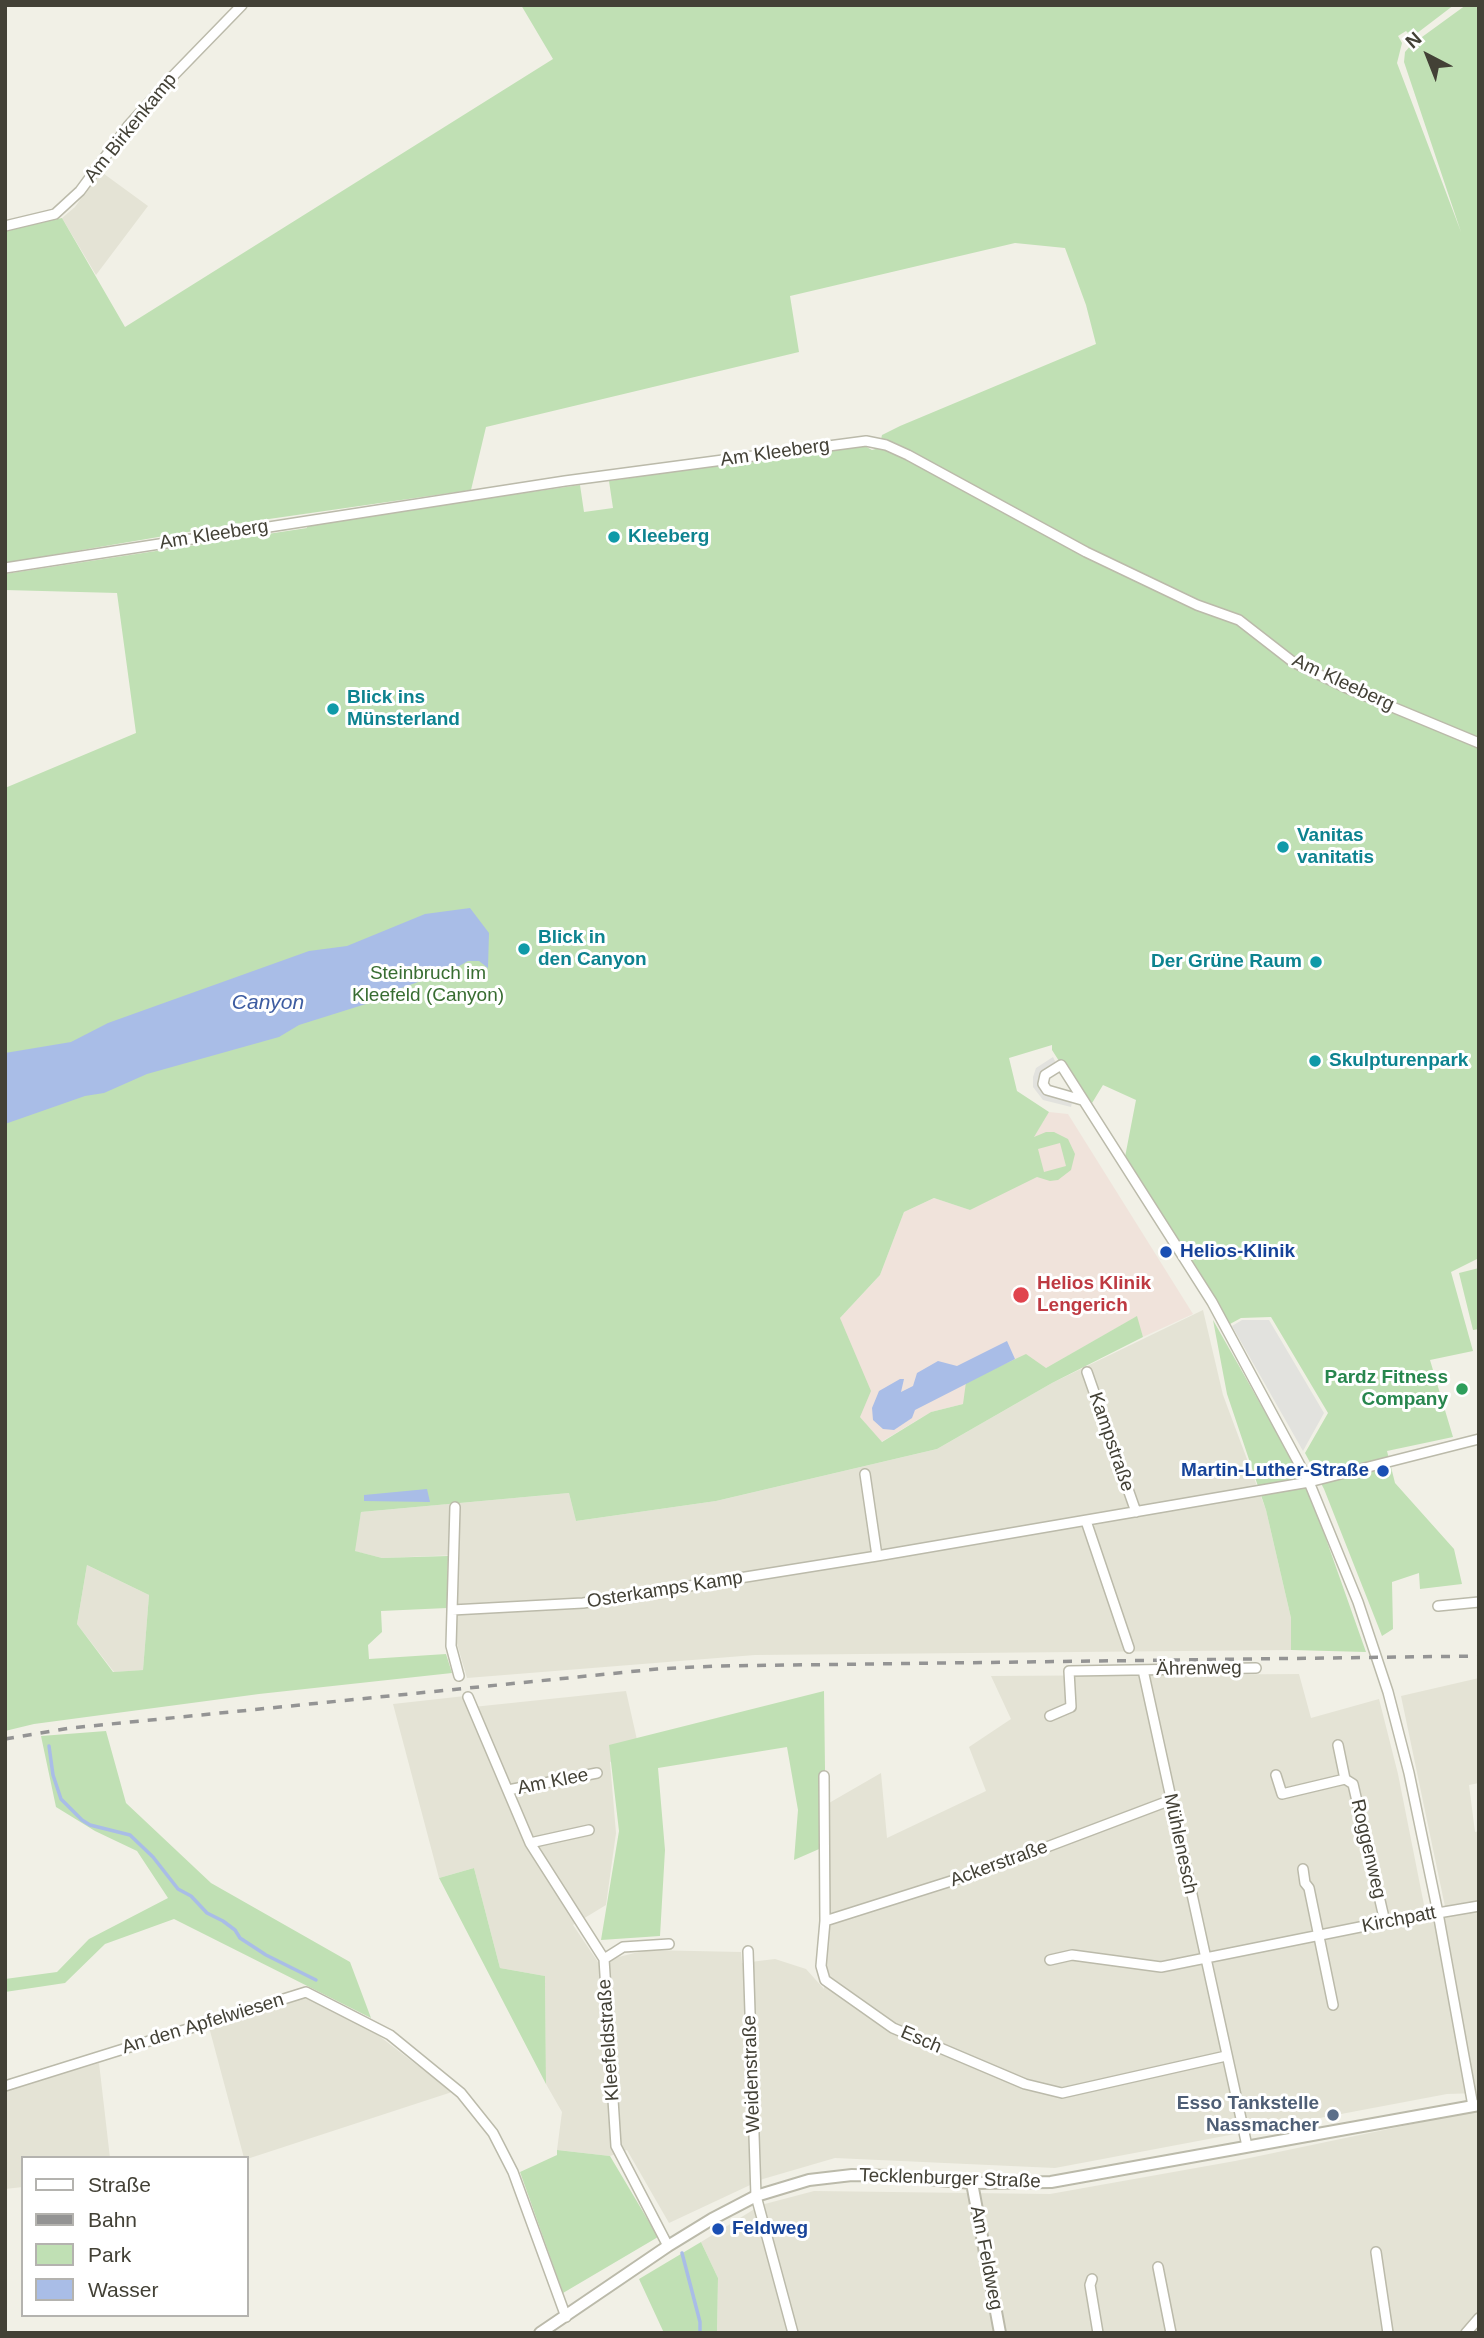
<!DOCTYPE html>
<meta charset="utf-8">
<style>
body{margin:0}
#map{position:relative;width:1484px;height:2338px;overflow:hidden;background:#f1f0e6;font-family:Arial,sans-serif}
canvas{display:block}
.frame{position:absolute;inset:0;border:7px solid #434136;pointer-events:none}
.legend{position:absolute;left:21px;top:2156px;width:228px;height:161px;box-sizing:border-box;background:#fff;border:2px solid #b4b3af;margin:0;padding:9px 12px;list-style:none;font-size:21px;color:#434136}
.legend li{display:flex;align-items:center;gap:14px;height:35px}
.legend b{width:35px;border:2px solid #b4b3af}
.north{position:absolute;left:1393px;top:21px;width:70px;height:70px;-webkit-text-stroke:5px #fff;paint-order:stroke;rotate:318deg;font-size:19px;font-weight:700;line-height:28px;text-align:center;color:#434136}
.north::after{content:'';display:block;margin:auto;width:24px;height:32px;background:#434136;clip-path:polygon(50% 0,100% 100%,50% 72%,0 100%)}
</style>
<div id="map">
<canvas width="1484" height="2338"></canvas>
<div class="frame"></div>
<ul class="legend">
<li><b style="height:9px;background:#fff"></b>Straße</li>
<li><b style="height:9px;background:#949494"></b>Bahn</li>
<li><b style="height:19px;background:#c0e0b4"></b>Park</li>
<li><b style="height:19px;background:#a9bde7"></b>Wasser</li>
</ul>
<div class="north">N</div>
</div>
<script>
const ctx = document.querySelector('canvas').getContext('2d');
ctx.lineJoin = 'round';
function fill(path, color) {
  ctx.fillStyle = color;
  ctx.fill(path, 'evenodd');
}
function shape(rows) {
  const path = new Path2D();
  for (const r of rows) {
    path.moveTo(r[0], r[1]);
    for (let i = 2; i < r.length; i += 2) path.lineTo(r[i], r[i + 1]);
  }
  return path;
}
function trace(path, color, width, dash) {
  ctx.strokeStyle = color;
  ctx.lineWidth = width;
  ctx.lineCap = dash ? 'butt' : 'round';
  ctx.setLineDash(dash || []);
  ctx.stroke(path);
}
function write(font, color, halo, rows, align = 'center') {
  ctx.font = font + ' Arial,sans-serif';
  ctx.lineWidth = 6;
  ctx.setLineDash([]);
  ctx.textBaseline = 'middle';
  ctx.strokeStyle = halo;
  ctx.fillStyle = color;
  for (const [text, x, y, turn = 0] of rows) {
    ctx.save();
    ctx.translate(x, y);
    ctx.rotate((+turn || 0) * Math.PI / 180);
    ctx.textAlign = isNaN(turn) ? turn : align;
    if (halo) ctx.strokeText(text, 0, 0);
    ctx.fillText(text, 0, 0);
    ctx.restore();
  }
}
const residential = shape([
 [100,171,148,206,96,275,62,218,75,207],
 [1203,1310,1223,1395,1266,1510,1291,1618,1291,1650,755,1655,467,1678,455,1637,458,1555,382,1558,354,1551,361,1512,569,1493,576,1521,716,1501,937,1449,1052,1383],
 [87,1565,149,1595,143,1670,114,1672,77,1624],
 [1299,1674,1311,1718,1379,1699,1398,1774,1427,1920,1447,1916,1401,1696,1479,1678,1479,1783,1469,1785,1475,1832,1479,1831,1479,2093,1447,2094,1055,2168,835,2158,763,2179,669,2223,627,2150,610,2156,557,2150,562,2112,546,2084,545,1976,500,1968,474,1868,439,1878,393,1704,465,1696,473,1707,626,1691,640,1753,610,1762,616,1833,606,1905,573,1925,598,1962,647,1950,741,1952,742,1963,775,1959,806,1969,824,1989,829,1803,881,1773,887,1838,986,1791,969,1747,1011,1719,991,1676],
 [307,1995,374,2032,452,2092,247,2159,244,2158,209,2027],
 [99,2063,110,2158,23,2158,23,2187,5,2189,5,2091],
 [1470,2112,1479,2112,1479,2333,717,2333,718,2278,701,2242,761,2205,814,2191,1050,2194,1235,2161]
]);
const medical = shape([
 [1049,1112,1068,1114,1193,1314,1143,1337,1136,1317,1046,1368,963,1404,931,1412,881,1442,860,1417,840,1318,880,1275,904,1212,934,1198,970,1210,1025,1150]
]);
const green = shape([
 [521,5,1454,5,1412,37,1406,31,1398,36,1402,43,1397,63,1461,232,1404,62,1405,52,1411,45,1466,5,1479,5,1479,1258,1451,1272,1473,1351,1430,1360,1453,1437,1387,1451,1395,1483,1454,1549,1462,1584,1420,1589,1419,1573,1392,1582,1393,1629,1382,1636,1324,1489,1305,1453,1328,1413,1271,1317,1241,1318,1230,1324,1197,1268,1140,1181,1125,1157,1136,1100,1103,1085,1089,1108,1052,1050,1052,1045,1009,1058,1017,1091,1049,1112,1034,1137,1046,1132,1054,1132,1068,1139,1075,1154,1071,1170,1058,1180,1050,1181,1037,1177,970,1210,934,1198,904,1212,880,1275,840,1318,871,1391,860,1417,882,1442,931,1412,963,1404,966,1382,1026,1354,1046,1368,1137,1316,1143,1337,1052,1383,937,1449,716,1501,576,1521,569,1493,361,1512,355,1551,382,1558,448,1556,447,1608,381,1611,382,1632,368,1645,369,1659,446,1654,452,1673,259,1694,34,1724,5,1731,5,788,136,733,117,593,5,590,5,574,307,528,307,524,580,485,584,512,613,508,609,481,861,444,872,450,879,448,882,435,900,426,1096,344,1086,305,1065,248,1015,243,790,296,799,352,486,427,471,490,241,523,5,563,5,230,62,218,125,327,553,59],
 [1060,1143,1066,1166,1044,1172,1038,1149],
 [87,1565,149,1595,143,1670,113,1672,77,1624],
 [1479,1268,1479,1329,1473,1330,1459,1273],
 [1213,1320,1308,1488,1366,1652,1291,1650,1291,1618,1266,1510,1227,1394],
 [824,1691,826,1846,794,1860,798,1810,787,1747,658,1768,665,1850,660,1936,601,1940,619,1831,609,1745],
 [106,1731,126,1803,211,1883,350,1962,371,2018,174,1919,105,1944,65,1983,5,1992,5,1979,57,1972,89,1939,168,1898,137,1851,95,1831,56,1807,41,1736],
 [474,1868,500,1968,545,1976,546,2084,439,1878],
 [557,2150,610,2156,658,2237,563,2293,520,2172,557,2155],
 [701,2242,718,2278,717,2333,664,2333,639,2279]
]);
const parking = shape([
 [1053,1057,1058,1067,1043,1084,1073,1098,1071,1107,1043,1100,1033,1087,1033,1077,1036,1068],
 [1242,1320,1269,1320,1324,1413,1303,1451,1232,1326]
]);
const water = shape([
 [470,908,489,933,488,968,479,961,468,961,454,969,382,995,369,1003,299,1025,279,1037,147,1074,104,1093,85,1096,5,1124,5,1053,71,1042,108,1023,309,951,347,946,425,914],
 [1007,1341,1015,1359,915,1410,912,1418,894,1430,883,1429,873,1420,872,1408,879,1391,900,1379,904,1379,901,1392,913,1386,917,1373,938,1361,957,1366],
 [427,1489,430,1502,364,1501,364,1495]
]);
const stream = shape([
 [49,1746,53,1775,61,1799,82,1820,90,1825,130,1835,153,1857,178,1889,191,1896,207,1913,223,1921,235,1930,240,1938,266,1955,316,1980],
 [682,2253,700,2322,700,2333]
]);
const minor = shape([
 [5,226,55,214,80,191,128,126,173,76,242,5],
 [5,568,565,481,866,441,886,445,908,455,1086,552,1197,605,1239,620,1293,662,1349,689,1479,743],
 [1082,1100,1047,1090,1043,1084,1045,1075,1061,1065,1212,1302,1309,1482,1358,1602,1388,1692,1409,1773,1438,1913,1473,2106],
 [1087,1372,1136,1512],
 [865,1474,877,1556],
 [455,1507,451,1646,459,1676],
 [1086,1521,1129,1648],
 [1438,1606,1479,1602],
 [452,1610,583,1603,877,1556,1309,1482,1479,1439],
 [1143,1670,1247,2146],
 [468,1697,530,1843,604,1959,616,2146,668,2246],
 [1050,1716,1071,1707,1069,1671,1256,1668],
 [1338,1745,1345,1779,1353,1784,1385,1922],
 [1276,1775,1282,1794,1345,1779],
 [824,1776,825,1921,821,1966,825,1980,893,2028,1025,2084,1062,2093,1226,2056],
 [508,1790,597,1773],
 [530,1843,589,1830],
 [1303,1869,1305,1883,1309,1888,1333,2005],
 [825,1921,986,1870,1171,1800],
 [748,1951,756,2196,793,2333],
 [604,1959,623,1947,669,1944],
 [1050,1960,1072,1955,1161,1967,1385,1922,1479,1906],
 [5,2086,306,1992,390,2035,461,2093,493,2133,513,2172,566,2317],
 [1376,2252,1388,2333],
 [1158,2267,1171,2333],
 [1092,2279,1090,2285,1098,2333],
 [1466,2333,1479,2318]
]);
const tertiary = shape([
 [972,2183,1000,2333],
 [540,2333,668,2246,712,2219,756,2196,809,2180,852,2175,894,2176,972,2183,1051,2182,1479,2105]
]);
const rail = shape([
 [5,1739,70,1728,141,1721,657,1669,716,1666,1479,1656]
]);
const markers = [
 [614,537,7,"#0f9aa8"],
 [333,709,7,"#0f9aa8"],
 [1283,847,7,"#0f9aa8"],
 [524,949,7,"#0f9aa8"],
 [1316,962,7,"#0f9aa8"],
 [1315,1061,7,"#0f9aa8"],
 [1166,1252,7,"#1a4fb4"],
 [1021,1295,9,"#e0444e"],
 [1462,1389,7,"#2e9e5b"],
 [1383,1471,7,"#1a4fb4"],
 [1333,2115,7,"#5c6f8a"],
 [718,2229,7,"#1a4fb4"]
];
const streetNames = [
 ["Am Birkenkamp",131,128,-51],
 ["Am Kleeberg",775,453,-8],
 ["Am Kleeberg",214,535,-9],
 ["Am Kleeberg",1343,683,25],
 ["Kampstraße",1111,1442,71],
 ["Osterkamps Kamp",665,1590,-9],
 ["Ährenweg",1199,1669,-1],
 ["Am Klee",553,1782,-11],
 ["Mühlenesch",1180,1844,78],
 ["Roggenweg",1368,1849,77],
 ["Ackerstraße",999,1864,-20],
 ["Kirchpatt",1399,1920,-11],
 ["An den Apfelwiesen",203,2024,-17],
 ["Kleefeldstraße",609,2040,-94],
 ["Esch",921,2040,23],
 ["Weidenstraße",752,2074,-92],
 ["Tecklenburger Straße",950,2179,2],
 ["Am Feldweg",986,2258,79]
];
const cultureNames = [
 ["Kleeberg",628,537],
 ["Blick ins",347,698],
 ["Münsterland",347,720],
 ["Vanitas",1297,836],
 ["vanitatis",1297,858],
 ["Blick in",538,938],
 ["den Canyon",538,960],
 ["Der Grüne Raum",1302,962,"right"],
 ["Skulpturenpark",1329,1061]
];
const parkNames = [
 ["Steinbruch im",428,974],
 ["Kleefeld (Canyon)",428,996]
];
const transitNames = [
 ["Helios-Klinik",1180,1252],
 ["Martin-Luther-Straße",1369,1471,"right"],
 ["Feldweg",732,2229]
];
const healthNames = [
 ["Helios Klinik",1037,1284],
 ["Lengerich",1037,1306]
];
const leisureNames = [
 ["Pardz Fitness",1448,1378],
 ["Company",1448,1400]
];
const serviceNames = [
 ["Esso Tankstelle",1319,2104],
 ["Nassmacher",1319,2126]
];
const waterNames = [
 ["Canyon",268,1003]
];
fill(residential, '#e4e3d5');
fill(medical, '#f0e3db');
fill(green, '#c0e0b4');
fill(parking, '#e2e2de');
fill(water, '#a9bde7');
trace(stream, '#a9bde7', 3.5);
trace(minor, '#bbbaaa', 12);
trace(tertiary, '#bbbaaa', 14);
trace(minor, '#fff', 9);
trace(tertiary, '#fff', 10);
trace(rail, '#949494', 3.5, [9, 9]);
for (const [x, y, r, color] of markers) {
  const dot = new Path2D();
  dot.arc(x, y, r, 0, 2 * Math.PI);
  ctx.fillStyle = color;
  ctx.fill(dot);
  trace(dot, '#fff', 2.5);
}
write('19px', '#434136', '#fff', streetNames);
write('bold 19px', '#0d838f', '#fff', cultureNames, 'left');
write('19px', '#386d31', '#fff', parkNames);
write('bold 19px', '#164399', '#fff', transitNames, 'left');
write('bold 19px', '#be3a42', '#fff', healthNames, 'left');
write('bold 19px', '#27864d', '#fff', leisureNames, 'right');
write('bold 19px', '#4e5e75', '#fff', serviceNames, 'right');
write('italic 21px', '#3d5ca1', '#fff', waterNames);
</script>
